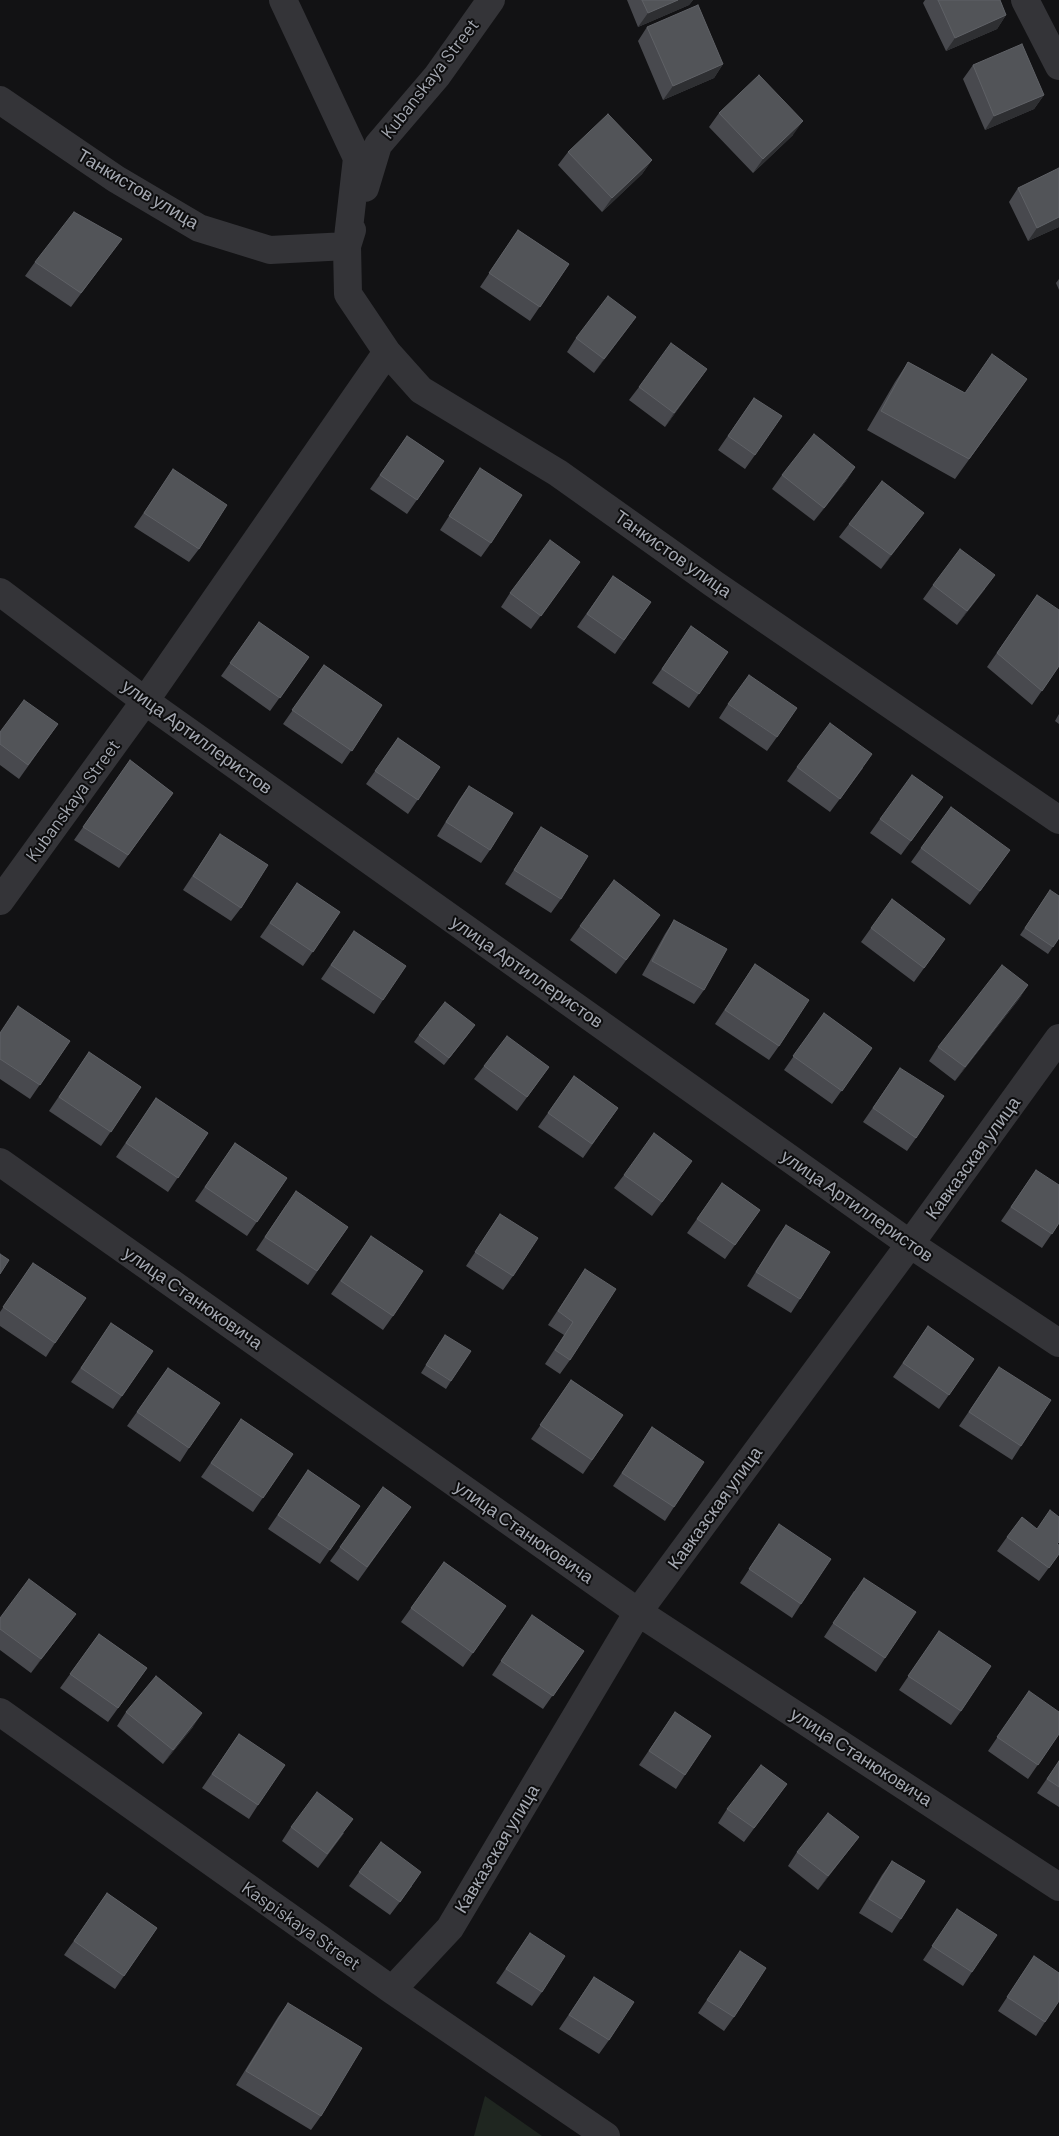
<!DOCTYPE html>
<meta charset="utf-8">
<style>
body{margin:0}
canvas{display:block;background:#121214}
</style>
<canvas width="1059" height="2136"></canvas>
<script>
const ctx = document.querySelector('canvas').getContext('2d');
ctx.lineJoin = 'round';
function fill(path, color) {
  ctx.fillStyle = color;
  ctx.fill(path, 'evenodd');
}
function shape(rows) {
  const path = new Path2D();
  for (const r of rows) {
    path.moveTo(r[0], r[1]);
    for (let i = 2; i < r.length; i += 2) path.lineTo(r[i], r[i + 1]);
  }
  return path;
}
function trace(path, color, width, dash) {
  ctx.strokeStyle = color;
  ctx.lineWidth = width;
  ctx.lineCap = dash ? 'butt' : 'round';
  ctx.setLineDash(dash || []);
  ctx.stroke(path);
}
function write(font, color, halo, rows, align = 'center') {
  ctx.font = font + ' Barlow,sans-serif';
  ctx.lineWidth = 4;
  ctx.setLineDash([]);
  ctx.textBaseline = 'middle';
  ctx.strokeStyle = halo;
  ctx.fillStyle = color;
  for (const [text, x, y, turn = 0] of rows) {
    ctx.save();
    ctx.translate(x, y);
    ctx.rotate((+turn || 0) * Math.PI / 180);
    ctx.textAlign = isNaN(turn) ? turn : align;
    if (halo) ctx.strokeText(text, 0, 0);
    ctx.fillText(text, 0, 0);
    ctx.restore();
  }
}
const green = shape([
 [485,2096,542,2136,474,2136]
]);
const minor = shape([
 [283,0,357,158,347,246,348,294,387,352,421,390,558,473,714,584,1059,820],
 [1025,0,1059,66],
 [0,100,116,179,199,228,270,250,347,246,352,230],
 [365,188,378,145,437,76,491,0],
 [0,592,145,701,910,1244,1059,1343],
 [0,901,145,701,387,352],
 [0,1162,638,1612,1059,1887],
 [0,1712,392,1990,606,2136],
 [392,1990,450,1928,638,1612,910,1244,1059,1038]
]);
const wall = shape([
 [627,0,693,0,689,5,638,27],
 [925,0,1000,0,1006,15,997,29,946,51,923,3],
 [647,27,723,64,714,78,663,100,638,41],
 [973,65,1044,95,1034,109,985,130,963,79],
 [719,113,793,135,753,173,709,127],
 [568,152,652,160,642,174,602,212,558,165],
 [1059,168,1059,227,1028,241,1009,202,1018,188],
 [518,230,569,264,530,321,480,287],
 [112,252,71,307,25,276,35,262],
 [1059,279,1059,290,1056,283],
 [636,317,594,373,567,352,576,338],
 [908,362,965,393,1027,379,955,479,867,430,895,382],
 [707,369,665,427,629,400,639,387],
 [754,398,755,455,745,469,718,450],
 [407,436,444,461,407,514,370,489],
 [855,467,846,481,814,521,772,489,782,475],
 [480,468,491,543,481,557,440,530],
 [164,483,199,549,189,562,134,527],
 [849,524,914,526,881,569,839,537],
 [580,562,531,629,501,607,510,593],
 [613,576,651,602,615,654,577,627],
 [933,585,985,589,957,625,923,599],
 [1037,595,1059,666,1032,705,987,667],
 [259,622,309,657,270,711,221,676],
 [691,626,728,652,689,708,652,683],
 [324,665,382,705,342,764,283,724],
 [728,704,777,737,767,751,719,718],
 [1059,714,1059,724,1055,721],
 [58,724,19,779,0,765,0,732],
 [398,738,440,767,408,814,366,784],
 [130,760,173,793,119,868,74,840],
 [797,767,863,768,830,812,787,781],
 [469,786,490,850,481,863,437,836,459,800],
 [943,797,901,855,870,833,880,819],
 [541,827,561,899,551,913,505,884,532,841],
 [220,834,241,908,231,921,183,890],
 [921,848,1010,850,970,905,911,862],
 [297,883,340,912,303,966,260,937],
 [1050,890,1059,938,1048,954,1020,935],
 [674,920,704,990,694,1004,642,975,665,934],
 [580,926,650,928,616,974,570,940],
 [871,928,935,953,914,982,861,942],
 [344,945,383,1000,374,1014,321,979],
 [755,964,779,1046,769,1060,715,1024],
 [1028,985,1019,999,955,1081,929,1061,938,1047],
 [824,1013,872,1048,832,1104,784,1070],
 [0,1032,70,1041,30,1099,0,1079],
 [470,1032,444,1065,414,1042,419,1035],
 [89,1052,141,1087,101,1146,49,1111],
 [484,1066,549,1067,517,1111,474,1079],
 [900,1068,916,1138,907,1151,863,1122],
 [574,1076,618,1108,583,1158,538,1127],
 [156,1098,208,1133,168,1192,116,1157],
 [235,1143,287,1178,247,1236,195,1201],
 [1036,1170,1059,1223,1042,1248,1001,1221],
 [624,1175,682,1175,652,1216,614,1188],
 [722,1183,760,1210,725,1259,687,1233],
 [286,1205,348,1227,308,1285,256,1250],
 [500,1214,513,1276,503,1290,466,1266],
 [786,1225,800,1299,791,1313,747,1286,776,1239],
 [371,1236,393,1316,383,1330,331,1294],
 [33,1263,55,1343,46,1357,0,1326,0,1312],
 [585,1269,570,1360,560,1374,545,1364,564,1335,548,1325],
 [111,1323,153,1351,113,1409,71,1382],
 [928,1326,974,1359,939,1409,893,1377],
 [440,1342,451,1381,446,1389,421,1373],
 [999,1367,1021,1446,1012,1460,959,1426],
 [168,1368,189,1448,180,1462,127,1426],
 [571,1380,623,1415,583,1474,531,1439],
 [241,1419,293,1454,253,1512,201,1477],
 [652,1427,674,1507,665,1521,613,1486],
 [308,1470,360,1506,320,1564,268,1529],
 [411,1507,358,1581,330,1561,340,1547],
 [779,1524,801,1604,792,1618,740,1583],
 [1037,1529,1058,1544,1059,1554,1039,1581,997,1551,1007,1537],
 [444,1562,506,1606,463,1667,401,1622],
 [854,1591,885,1658,876,1672,824,1637],
 [0,1618,66,1627,31,1673,0,1650],
 [522,1629,584,1651,543,1709,492,1675],
 [939,1631,961,1711,951,1725,899,1690],
 [99,1634,147,1668,108,1722,60,1688],
 [1029,1691,1059,1734,1028,1779,988,1751],
 [126,1712,193,1727,163,1764,117,1726],
 [675,1712,685,1775,676,1789,639,1765],
 [239,1734,258,1805,249,1819,202,1788],
 [1059,1761,1059,1807,1037,1793],
 [787,1784,744,1842,718,1823,727,1809],
 [291,1827,344,1833,318,1868,282,1841],
 [859,1837,818,1890,788,1866,797,1852],
 [892,1861,901,1919,892,1933,859,1913,882,1875],
 [359,1872,412,1886,390,1915,349,1886],
 [107,1893,157,1928,115,1989,64,1955],
 [957,1909,972,1972,963,1986,923,1960],
 [530,1933,542,1992,532,2006,496,1983],
 [1034,1956,1045,2022,1036,2036,998,2011],
 [731,1964,734,2017,724,2031,698,2013],
 [594,1977,609,2040,599,2054,559,2029],
 [288,2003,321,2116,311,2130,236,2085,278,2017]
]);
const shadedWall = shape([
 [678,0,693,0,689,5,638,27,648,13],
 [1006,15,997,29,946,51,955,38],
 [723,64,714,78,663,100,673,86],
 [1044,95,1034,109,985,130,994,116],
 [803,121,793,135,753,173,763,159],
 [652,160,642,174,602,212,612,198],
 [1059,217,1059,227,1028,241,1037,228],
 [636,317,626,331,594,373,604,359],
 [707,369,697,383,665,427,674,413],
 [855,467,846,481,814,521,824,508],
 [924,513,914,526,881,569,891,555],
 [995,575,985,589,957,625,967,611],
 [1028,985,1019,999,955,1081,965,1067],
 [76,1614,66,1627,31,1673,41,1659],
 [202,1713,193,1727,163,1764,173,1750],
 [859,1837,849,1850,818,1890,828,1876]
]);
const building = shape([
 [642,0,678,0,648,13,642,0],
 [938,0,1000,0,1006,15,955,38,938,0],
 [698,5,723,64,673,86,647,27,698,5],
 [1022,44,1044,95,994,116,973,65,1022,44],
 [759,75,803,121,763,159,719,113,759,75],
 [608,114,652,160,612,198,568,152,608,114],
 [1059,168,1059,217,1037,228,1018,188,1059,168],
 [74,212,122,239,81,293,35,262,74,212],
 [518,230,569,264,540,307,489,273,518,230],
 [608,296,636,317,604,359,576,338,608,296],
 [671,343,707,369,674,413,639,387,671,343],
 [992,354,1027,379,969,459,881,411,908,362,965,393,992,354],
 [754,398,782,416,755,455,728,436,754,398],
 [814,434,855,467,824,508,782,475,814,434],
 [407,436,444,461,417,500,380,475,407,436],
 [480,468,522,495,491,543,449,516,480,468],
 [173,469,227,505,199,549,144,513,173,469],
 [882,481,924,513,891,555,849,524,882,481],
 [550,540,580,562,541,616,510,593,550,540],
 [960,549,995,575,967,611,933,585,960,549],
 [613,576,651,602,624,640,587,614,613,576],
 [1037,595,1059,610,1059,666,1042,691,997,653,1037,595],
 [259,622,309,657,280,698,230,663,259,622],
 [691,626,728,652,699,694,662,669,691,626],
 [324,665,382,705,352,751,292,710,324,665],
 [749,675,797,708,777,737,728,704,749,675],
 [24,700,58,724,28,765,0,744,0,732,24,700],
 [830,723,872,754,840,799,797,767,830,723],
 [398,738,440,767,418,800,375,771,398,738],
 [130,760,173,793,128,855,83,827,130,760],
 [912,775,943,797,911,841,880,819,912,775],
 [469,786,513,813,490,850,446,822,469,786],
 [951,807,1010,850,980,891,921,848,951,807],
 [541,827,588,856,561,899,514,870,541,827],
 [220,834,268,865,241,908,193,876,220,834],
 [614,880,660,915,626,960,580,926,614,880],
 [297,883,340,912,313,952,270,923,297,883],
 [1050,890,1059,896,1059,938,1053,947,1025,928,1050,890],
 [892,899,945,939,924,968,871,928,892,899],
 [674,920,727,949,704,990,652,961,674,920],
 [354,931,406,966,383,1000,331,965,354,931],
 [755,964,809,1000,779,1046,725,1010,755,964],
 [1002,965,1028,985,965,1067,938,1047,1002,965],
 [445,1002,475,1025,449,1058,419,1035,445,1002],
 [18,1006,70,1041,40,1085,0,1059,0,1033,18,1006],
 [824,1013,872,1048,842,1091,793,1056,824,1013],
 [507,1036,549,1067,527,1097,484,1066,507,1036],
 [89,1052,141,1087,111,1132,59,1097,89,1052],
 [900,1068,944,1096,916,1138,873,1108,900,1068],
 [574,1076,618,1108,592,1144,548,1113,574,1076],
 [156,1098,208,1133,178,1178,126,1143,156,1098],
 [654,1133,692,1161,662,1202,624,1175,654,1133],
 [235,1143,287,1178,257,1222,205,1187,235,1143],
 [1036,1170,1059,1185,1059,1223,1052,1234,1011,1207,1036,1170],
 [722,1183,760,1210,735,1245,697,1219,722,1183],
 [296,1191,348,1227,317,1271,265,1237,296,1191],
 [500,1214,538,1238,513,1276,475,1252,500,1214],
 [786,1225,830,1252,800,1299,756,1272,786,1225],
 [371,1236,423,1271,393,1316,341,1281,371,1236],
 [0,1254,9,1260,0,1274,0,1254],
 [33,1263,86,1298,55,1343,3,1307,33,1263],
 [585,1269,616,1289,570,1360,555,1350,573,1322,558,1311,585,1269],
 [111,1323,153,1351,122,1396,81,1368,111,1323],
 [928,1326,974,1359,949,1395,903,1363,928,1326],
 [445,1335,471,1351,451,1381,426,1365,445,1335],
 [999,1367,1051,1400,1021,1446,969,1412,999,1367],
 [168,1368,220,1403,189,1448,137,1412,168,1368],
 [571,1380,623,1415,592,1460,540,1425,571,1380],
 [241,1419,293,1454,263,1498,211,1463,241,1419],
 [652,1427,704,1462,674,1507,622,1473,652,1427],
 [308,1470,360,1506,330,1550,278,1515,308,1470],
 [383,1487,411,1507,367,1567,340,1547,383,1487],
 [1050,1510,1059,1517,1059,1542,1057,1544,1059,1545,1059,1554,1049,1568,1007,1537,1022,1517,1037,1529,1050,1510],
 [779,1524,831,1559,801,1604,749,1569,779,1524],
 [444,1562,506,1606,473,1653,411,1608,444,1562],
 [864,1578,916,1612,885,1658,833,1623,864,1578],
 [29,1579,76,1614,41,1659,0,1629,0,1618,29,1579],
 [532,1615,584,1651,553,1696,501,1661,532,1615],
 [939,1631,991,1666,961,1711,908,1676,939,1631],
 [99,1634,147,1668,118,1708,70,1674,99,1634],
 [156,1676,202,1713,173,1750,126,1712,156,1676],
 [1029,1691,1059,1712,1059,1734,1038,1765,997,1737,1029,1691],
 [675,1712,711,1736,685,1775,649,1751,675,1712],
 [239,1734,285,1765,258,1805,212,1774,239,1734],
 [1059,1761,1059,1787,1047,1779,1059,1761],
 [761,1765,787,1784,754,1828,727,1809,761,1765],
 [317,1792,353,1819,327,1854,291,1827,317,1792],
 [828,1813,859,1837,828,1876,797,1852,828,1813],
 [381,1842,421,1872,400,1902,359,1872,381,1842],
 [892,1861,925,1881,901,1919,869,1899,892,1861],
 [107,1893,157,1928,124,1976,74,1941,107,1893],
 [957,1909,997,1935,972,1972,932,1946,957,1909],
 [530,1933,565,1956,542,1992,506,1969,530,1933],
 [740,1951,766,1968,734,2017,707,2000,740,1951],
 [1034,1956,1059,1973,1059,2001,1045,2022,1007,1997,1034,1956],
 [594,1977,634,2002,609,2040,569,2015,594,1977],
 [288,2003,362,2048,321,2116,246,2071,288,2003]
]);
const streetNames = [
 ["Kubanskaya Street",430,79,-52],
 ["Танкистов улица",138,189,31],
 ["Танкистов улица",673,554,35],
 ["улица Артиллеристов",197,737,36],
 ["Kubanskaya Street",73,801,-54],
 ["улица Артиллеристов",527,972,35],
 ["Кавказская улица",973,1158,-54],
 ["улица Артиллеристов",857,1206,35],
 ["улица Станюковича",193,1298,35],
 ["Кавказская улица",715,1508,-54],
 ["улица Станюковича",524,1532,35],
 ["улица Станюковича",861,1757,33],
 ["Кавказская улица",497,1849,-59],
 ["Kaspiskaya Street",301,1926,35]
];
fill(green, '#1f2620');
trace(minor, '#343438', 28);
fill(wall, '#48494e');
fill(shadedWall, '#2e2f32');
fill(building, '#525458');
trace(building, '#5f6166', 1);
write('18px', '#a5a9b2', '#0d0d0e', streetNames);
</script>
